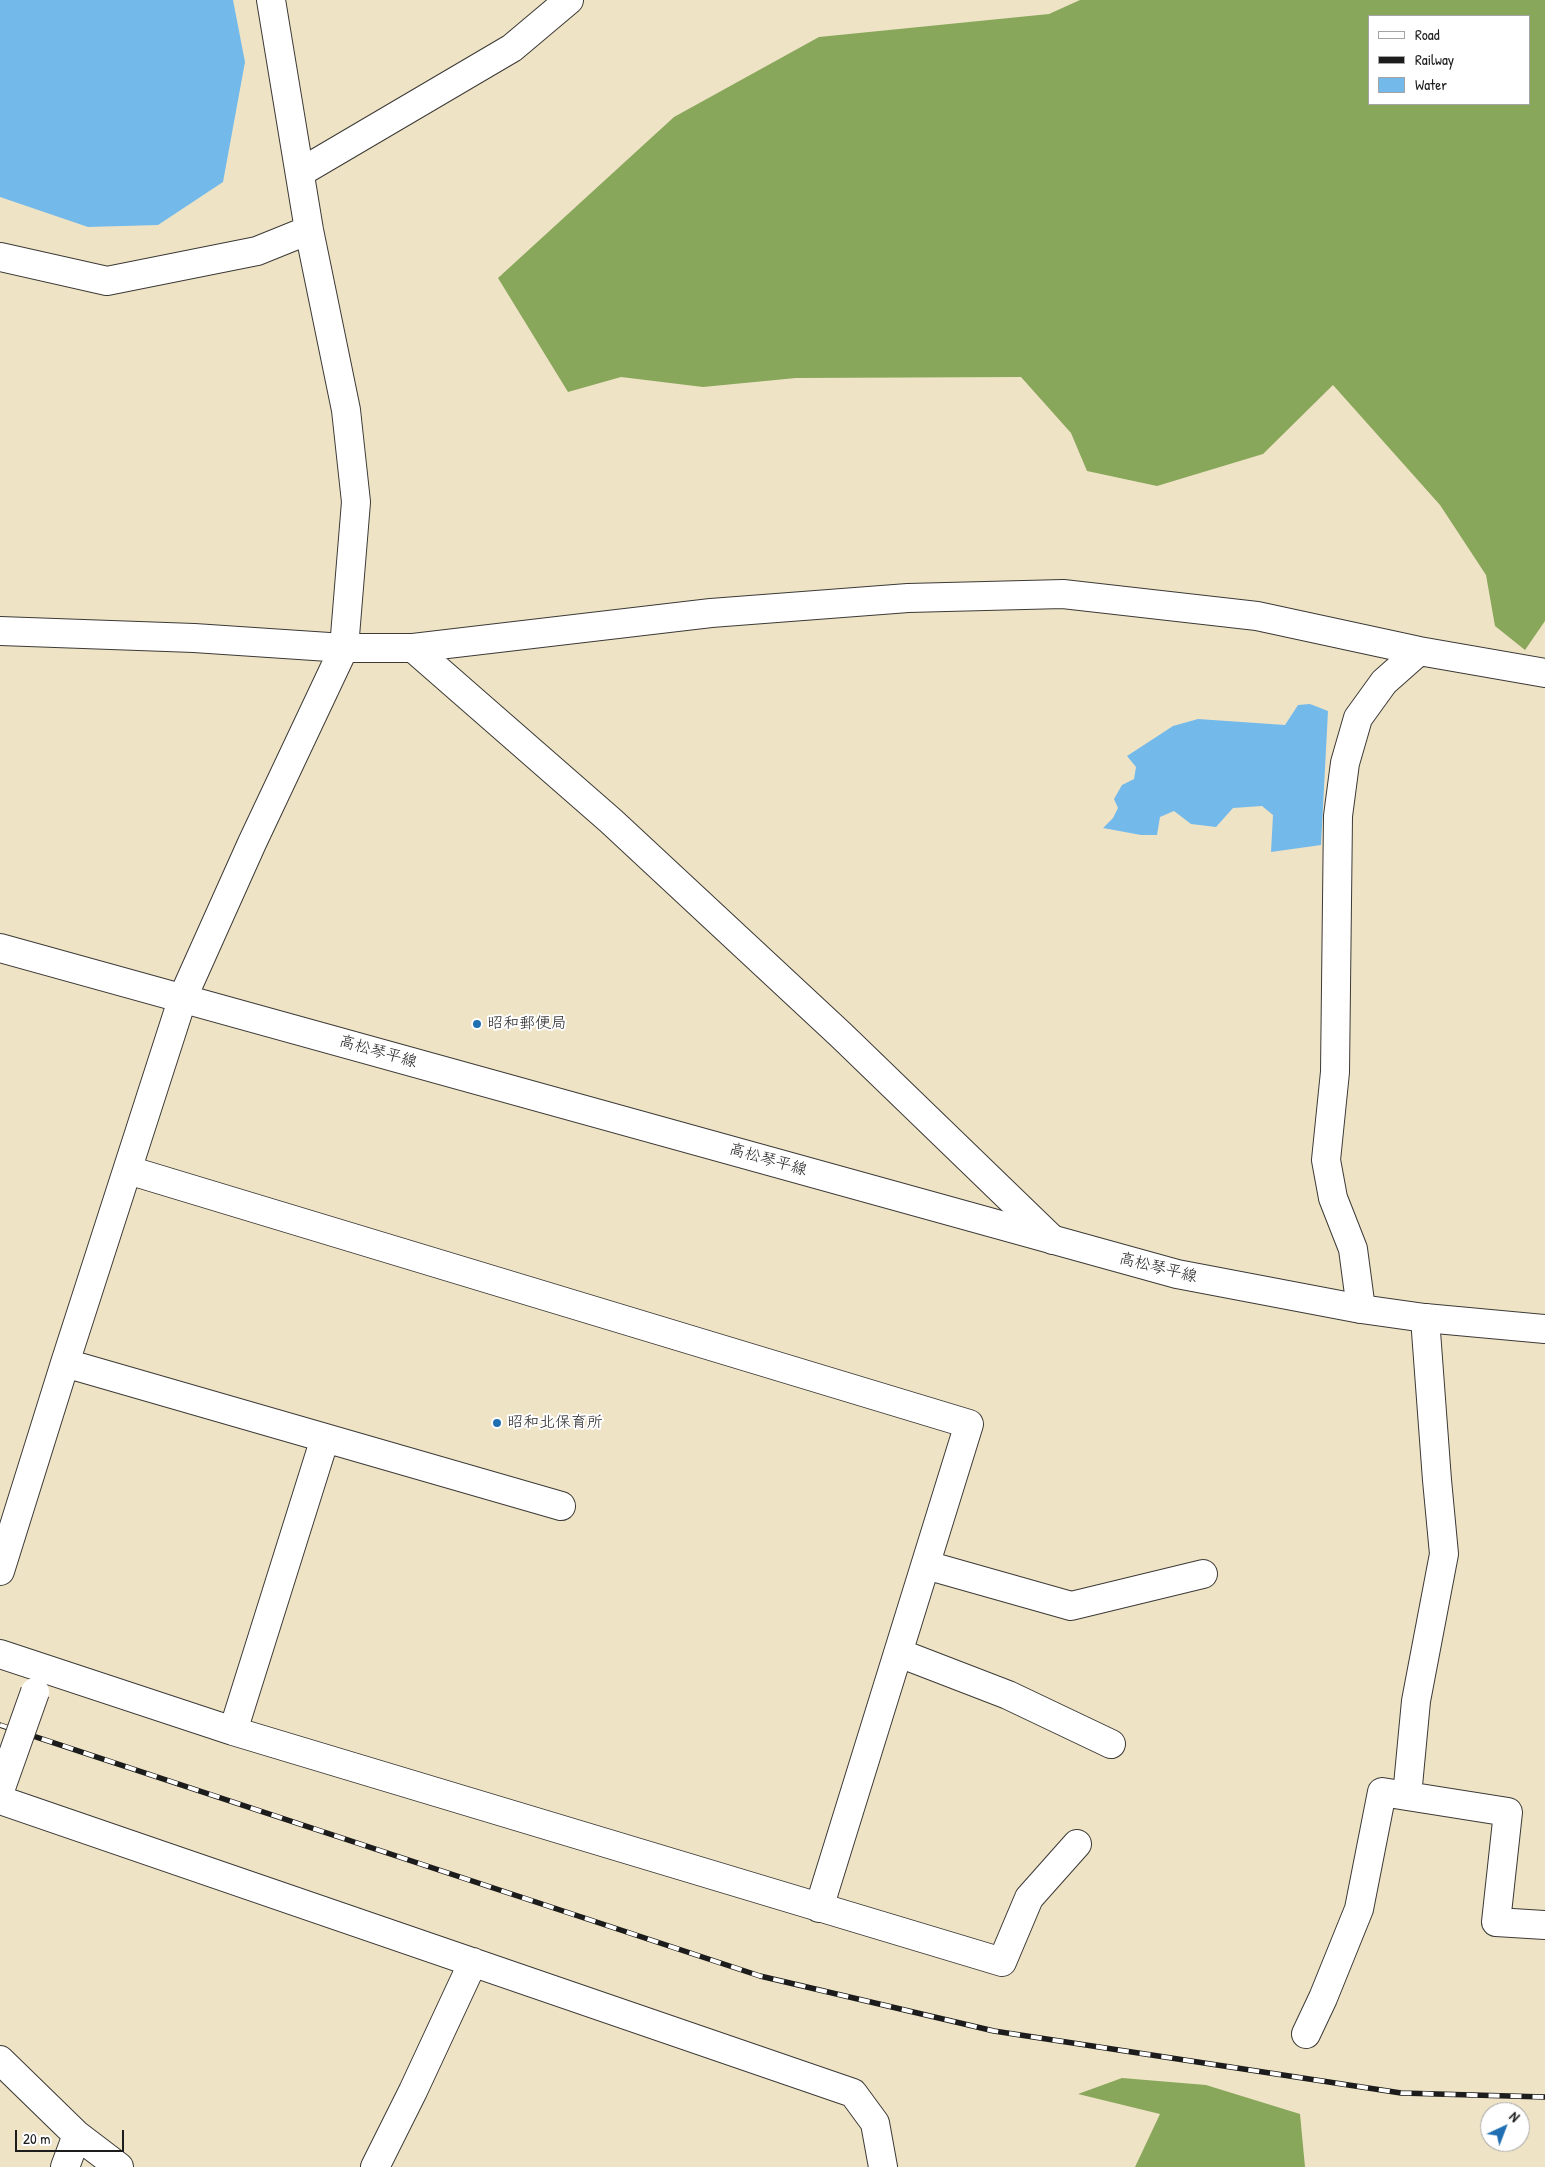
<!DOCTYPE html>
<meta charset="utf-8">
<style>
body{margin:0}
#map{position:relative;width:1545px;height:2167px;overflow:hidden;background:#efe3c6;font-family:"Patrick Hand",sans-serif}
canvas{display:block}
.legend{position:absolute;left:1368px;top:15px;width:162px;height:90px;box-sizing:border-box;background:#fff;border:1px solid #a4a4a4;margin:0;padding:6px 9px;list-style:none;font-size:15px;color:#1c1c1c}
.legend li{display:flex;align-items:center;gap:10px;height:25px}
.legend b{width:25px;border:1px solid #a4a4a4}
.north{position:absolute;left:1480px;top:2102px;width:50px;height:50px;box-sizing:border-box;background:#fff;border:1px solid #a4a4a4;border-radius:50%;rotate:43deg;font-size:14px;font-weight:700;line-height:20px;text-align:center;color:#1c1c1c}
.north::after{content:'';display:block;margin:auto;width:18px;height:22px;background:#1f6fb2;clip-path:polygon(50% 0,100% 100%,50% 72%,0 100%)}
.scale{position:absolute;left:15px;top:2130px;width:109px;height:22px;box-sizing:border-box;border:2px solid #1c1c1c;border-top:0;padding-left:6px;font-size:15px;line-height:18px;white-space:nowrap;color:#1c1c1c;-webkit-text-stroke:4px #fff;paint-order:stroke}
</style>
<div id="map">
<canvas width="1545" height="2167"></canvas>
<ul class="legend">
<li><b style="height:6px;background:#fff"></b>Road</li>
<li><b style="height:6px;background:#1c1c1c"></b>Railway</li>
<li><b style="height:14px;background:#73baea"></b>Water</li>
</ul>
<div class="north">N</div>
<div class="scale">20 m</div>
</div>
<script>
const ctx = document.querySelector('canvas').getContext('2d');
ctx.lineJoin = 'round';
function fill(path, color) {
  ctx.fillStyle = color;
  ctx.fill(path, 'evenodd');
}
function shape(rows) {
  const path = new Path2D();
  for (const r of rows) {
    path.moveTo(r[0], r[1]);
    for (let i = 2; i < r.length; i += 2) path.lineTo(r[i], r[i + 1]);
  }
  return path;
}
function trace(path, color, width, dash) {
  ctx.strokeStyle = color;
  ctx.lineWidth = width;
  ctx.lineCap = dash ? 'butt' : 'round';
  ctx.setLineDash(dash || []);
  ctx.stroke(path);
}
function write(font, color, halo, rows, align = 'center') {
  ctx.font = font + ' "Patrick Hand","Klee One",sans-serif';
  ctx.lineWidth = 4;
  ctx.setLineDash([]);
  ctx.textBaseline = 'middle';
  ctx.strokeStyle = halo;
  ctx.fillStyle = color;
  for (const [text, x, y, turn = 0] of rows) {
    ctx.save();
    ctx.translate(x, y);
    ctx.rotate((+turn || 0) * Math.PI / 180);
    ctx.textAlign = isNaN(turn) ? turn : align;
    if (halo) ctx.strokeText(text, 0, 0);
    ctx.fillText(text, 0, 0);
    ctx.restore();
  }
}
const forest = shape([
 [1080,0,1545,0,1545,621,1525,650,1495,626,1486,575,1440,505,1333,385,1263,454,1157,486,1087,471,1071,433,1021,377,796,378,703,387,621,377,568,392,498,278,674,117,819,37,1049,14],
 [1369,16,1529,16,1529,104,1369,104],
 [1122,2078,1206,2085,1300,2114,1305,2167,1135,2167,1160,2114,1078,2094]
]);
const water = shape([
 [0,0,233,0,245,62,223,182,158,225,88,227,0,197],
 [1310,704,1328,711,1321,845,1271,852,1273,815,1262,806,1233,808,1216,827,1191,824,1174,811,1160,817,1157,835,1141,835,1103,828,1113,818,1118,808,1114,799,1122,785,1134,779,1136,767,1127,756,1173,726,1198,719,1285,725,1298,705]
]);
const minor = shape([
 [301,172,512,48,569,0],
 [0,257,107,281,257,251,309,230],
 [0,631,194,638,344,648,413,648,711,613,908,598,1063,594,1257,616,1419,651,1545,673],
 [413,648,611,821,841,1035,1053,1240],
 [128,1170,969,1424,819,1908],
 [1361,1309,1353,1249,1333,1198,1326,1160,1335,1072,1338,816,1345,763,1358,718,1384,682,1419,651],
 [65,1363,561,1506],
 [926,1565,1071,1606,1203,1574],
 [0,1571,65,1363,183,997,252,843,344,648,356,502,346,410,309,230,271,0],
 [899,1653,1008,1695,1111,1744],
 [0,1654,233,1731,1002,1962,1029,1898,1077,1844],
 [233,1731,325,1438],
 [1407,1796,1508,1812,1496,1922,1545,1925],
 [0,1800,853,2093,875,2123,883,2167],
 [1306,2034,1323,1998,1359,1909,1382,1792,1407,1796,1416,1701,1444,1554,1437,1480,1425,1318],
 [0,2060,77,2135,65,2167],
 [77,2135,119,2167],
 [375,2167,413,2091,473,1962]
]);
const secondary = shape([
 [0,948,1177,1274,1361,1309,1425,1318,1545,1329]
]);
const rail = shape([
 [0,1725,760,1976,994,2031,1401,2093,1545,2097]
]);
const minorBridge = shape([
 [2,1785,35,1692]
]);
const markers = [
 [477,1024,5,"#1f6fb2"],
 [497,1423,5,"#1f6fb2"]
];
const poiNames = [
 ["昭和郵便局",487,1024],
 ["昭和北保育所",507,1423]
];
const streetNames = [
 ["高松琴平線",378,1052,16],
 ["高松琴平線",768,1160,16],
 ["高松琴平線",1158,1268,14]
];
fill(forest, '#88a75b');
fill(water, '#73baea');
trace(minor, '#3c3a36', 30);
trace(secondary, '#3c3a36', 30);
trace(minor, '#fff', 28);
trace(secondary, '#fff', 28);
trace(rail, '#1c1c1c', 5.5);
trace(rail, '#fff', 4, [11]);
trace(minorBridge, '#3c3a36', 30, []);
trace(minorBridge, '#fff', 28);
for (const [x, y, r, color] of markers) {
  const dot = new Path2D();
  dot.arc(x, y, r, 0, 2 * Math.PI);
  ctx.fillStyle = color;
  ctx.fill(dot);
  trace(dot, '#fff', 2);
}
write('16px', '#1c1c1c', '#fff', poiNames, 'left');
write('16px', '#1c1c1c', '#fff', streetNames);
</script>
